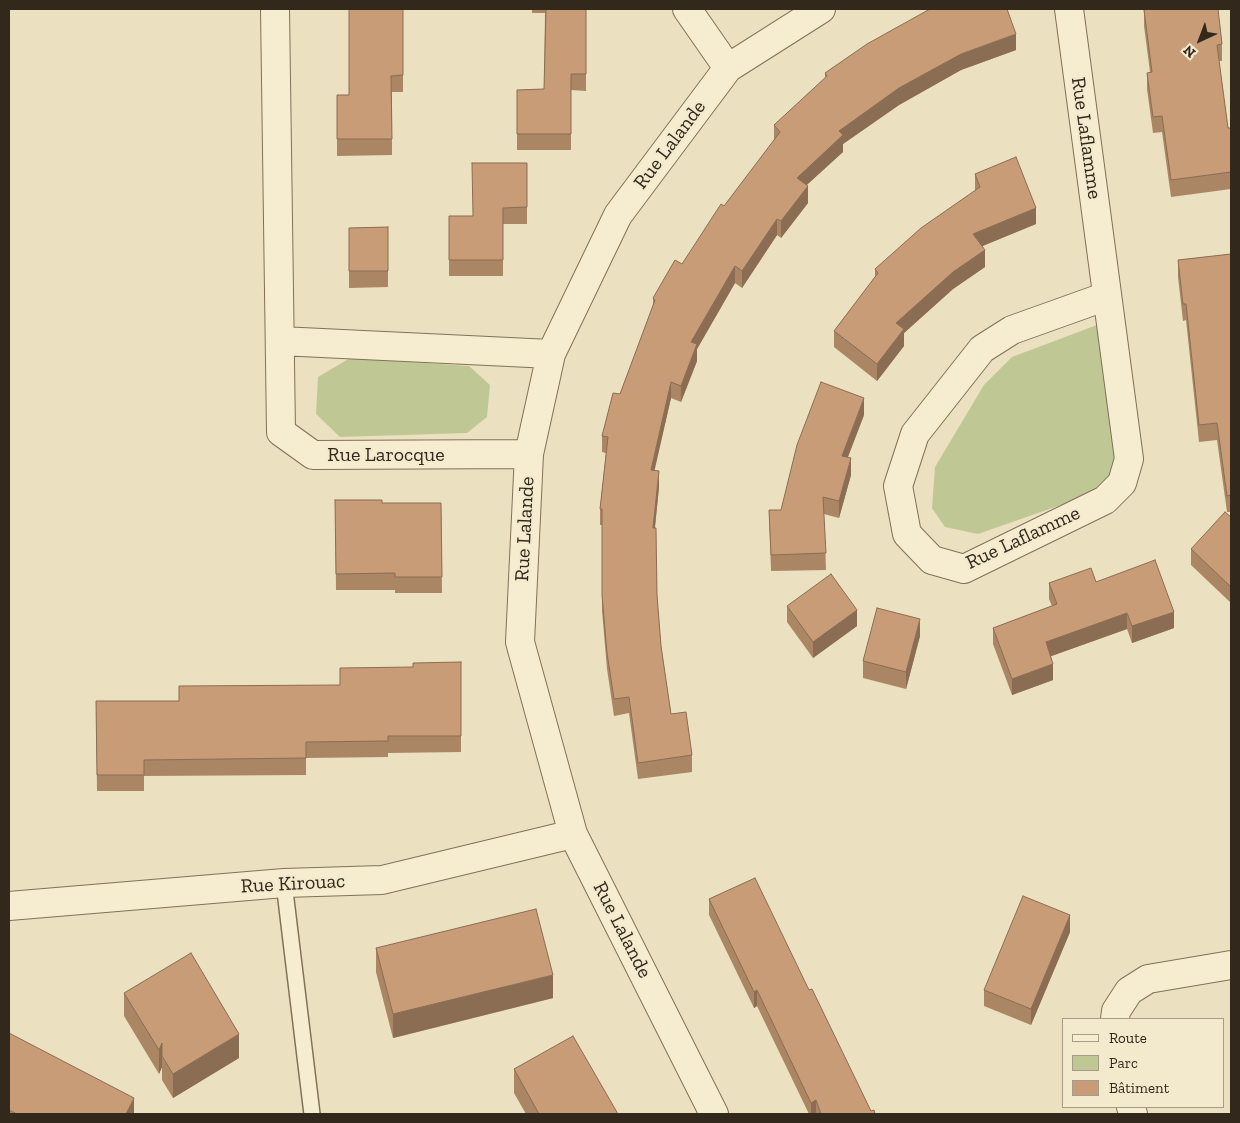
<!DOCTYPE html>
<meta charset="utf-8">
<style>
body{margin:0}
#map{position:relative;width:1240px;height:1123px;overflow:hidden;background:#ebe0bf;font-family:"Zilla Slab",serif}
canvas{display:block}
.frame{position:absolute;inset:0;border:10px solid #32281c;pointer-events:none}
.legend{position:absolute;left:1062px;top:1018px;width:162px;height:90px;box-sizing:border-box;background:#f3eace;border:1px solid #a69c87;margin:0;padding:6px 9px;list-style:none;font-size:15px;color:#32281c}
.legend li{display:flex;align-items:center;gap:10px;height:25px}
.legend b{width:25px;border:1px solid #a69c87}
.north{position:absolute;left:1175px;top:15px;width:50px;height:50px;-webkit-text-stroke:4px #f3eace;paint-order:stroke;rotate:223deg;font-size:14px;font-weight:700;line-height:20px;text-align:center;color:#32281c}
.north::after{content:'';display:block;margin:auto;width:18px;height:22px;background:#32281c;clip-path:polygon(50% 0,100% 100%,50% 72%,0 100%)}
</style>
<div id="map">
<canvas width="1240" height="1123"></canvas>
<div class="frame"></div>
<ul class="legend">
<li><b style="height:6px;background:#f6edd1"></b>Route</li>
<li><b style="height:14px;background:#bfc894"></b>Parc</li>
<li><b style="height:14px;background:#c79c76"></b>Bâtiment</li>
</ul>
<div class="north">N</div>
</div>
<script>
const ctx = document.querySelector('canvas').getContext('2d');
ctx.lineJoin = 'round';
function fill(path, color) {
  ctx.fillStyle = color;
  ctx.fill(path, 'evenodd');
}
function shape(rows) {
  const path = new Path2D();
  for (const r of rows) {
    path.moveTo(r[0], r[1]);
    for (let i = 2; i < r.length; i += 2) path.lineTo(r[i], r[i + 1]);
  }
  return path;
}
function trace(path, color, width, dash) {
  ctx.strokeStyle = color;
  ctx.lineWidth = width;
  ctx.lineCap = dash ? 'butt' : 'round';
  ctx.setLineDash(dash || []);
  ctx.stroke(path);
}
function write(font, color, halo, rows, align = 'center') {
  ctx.font = font + ' "Zilla Slab",serif';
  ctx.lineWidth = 4;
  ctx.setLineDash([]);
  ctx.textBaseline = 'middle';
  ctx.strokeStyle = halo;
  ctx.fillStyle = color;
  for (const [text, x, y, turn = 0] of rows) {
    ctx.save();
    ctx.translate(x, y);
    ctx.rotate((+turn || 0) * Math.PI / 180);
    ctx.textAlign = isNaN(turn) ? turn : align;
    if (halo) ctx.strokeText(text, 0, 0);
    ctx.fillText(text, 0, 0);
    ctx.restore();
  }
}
const green = shape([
 [1097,325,1118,458,1114,477,1098,492,978,534,945,527,932,508,935,467,984,385,1012,357],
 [350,358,469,366,490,385,487,417,467,433,340,437,316,414,318,377]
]);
const lane = shape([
 [284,883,312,1114]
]);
const street = shape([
 [275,9,281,432,313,455,529,454],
 [687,9,728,68],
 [1069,9,1129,459,1122,483,1105,500,964,569,932,560,907,534,898,486,915,434,982,349,1012,330,1107,296],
 [280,341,551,354],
 [9,906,284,883,382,880,573,834],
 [1115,1019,1116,1011,1129,991,1148,979,1231,965],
 [1131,1107,1133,1114],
 [714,1114,573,834,520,642,529,454,551,354,618,215,728,68,821,9]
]);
const wall = shape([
 [403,9,403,92,392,92,392,155,337,156,337,95,349,95],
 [532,9,586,9,586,91,571,90,571,150,517,150,517,90,544,89,545,13,532,13],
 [1146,9,1218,9,1222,44,1222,61,1219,61,1228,128,1231,128,1231,189,1171,197,1162,132,1153,133,1147,89,1147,73,1150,72,1144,26,1144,10,1146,10],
 [1016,50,961,70,899,105,843,144,843,152,806,185,808,203,781,238,777,235,742,288,735,283,697,349,697,361,681,402,671,398,654,470,659,487,655,528,657,595,661,646,671,714,692,755,692,772,638,779,629,713,614,716,607,669,602,611,602,525,600,525,600,509,606,453,602,452,602,436,620,394,653,306,653,298,682,264,724,206,774,141,774,125,825,78,825,73],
 [527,163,527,224,503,224,503,276,449,276,449,216,473,216],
 [975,174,1036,224,982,246,985,267,953,289,904,333,904,346,877,381,834,347,834,331,875,277,875,269,975,191],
 [388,227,388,287,349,288,349,228],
 [1231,254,1231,512,1227,512,1217,440,1199,442,1186,320,1183,321,1178,277,1178,260],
 [864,415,848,457,851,475,839,518,824,514,826,570,771,571,769,510,781,510],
 [335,500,382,503,441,503,442,593,395,593,395,590,336,590],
 [1231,517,1231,603,1191,565,1191,549],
 [1096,582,1174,628,1132,643,1127,629,1051,656,1053,680,1012,695,993,644,993,628,1052,606,1049,599,1049,583],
 [787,606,857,626,813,658,787,622],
 [920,636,906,689,863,678,863,661],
 [461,662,461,752,388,753,388,757,306,758,306,775,144,776,144,791,97,791,96,701,179,701,340,685,413,667],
 [709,899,809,990,871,1111,875,1114,809,1114,757,1006,754,1008,709,915],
 [1070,932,1031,1025,984,1006,984,990],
 [376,948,553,998,393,1038,376,972],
 [124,993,239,1058,173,1098,162,1080,162,1067,159,1074,124,1016],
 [9,1033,134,1114,9,1114],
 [514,1069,618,1114,526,1114,514,1093]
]);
const shadedWall = shape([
 [1016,34,1016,50,961,70,899,105,843,144,843,152,797,194,797,178,839,131,899,88,961,54],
 [808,186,808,203,781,238,781,221],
 [1036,208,1036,224,973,250,973,234],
 [777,219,777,235,742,288,742,271],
 [985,250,985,267,953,289,904,333,904,346,877,381,877,364,896,323,953,272],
 [735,266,735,283,697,349,697,361,681,402,681,386,691,342],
 [671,382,671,398,651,486,651,470],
 [864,398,864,415,842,472,842,456],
 [851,458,851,475,839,518,839,501],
 [659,471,659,487,653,545,653,528],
 [857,610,857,626,813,658,813,642],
 [1174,612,1174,628,1132,643,1132,626],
 [1127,613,1127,629,1046,658,1046,642],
 [920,619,920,636,906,689,906,672],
 [1053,664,1053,680,1012,695,1012,679],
 [1070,915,1070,932,1031,1025,1031,1009],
 [553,975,553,998,393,1038,393,1014],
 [757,990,757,1006,754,1008,754,992],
 [239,1034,239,1058,173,1098,173,1074],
 [162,1043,162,1067,159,1074,159,1050],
 [134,1098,134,1114,126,1114],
 [816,1100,816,1114,811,1114,811,1103]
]);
const building = shape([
 [349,9,403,9,403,75,391,76,392,139,337,139,337,95,349,95,349,9],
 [546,9,586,9,586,74,571,74,571,134,517,134,517,90,544,89,546,9],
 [930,9,1007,9,1016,34,961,54,899,88,839,131,843,135,797,178,808,186,781,221,777,219,742,271,735,266,691,342,697,344,681,386,671,382,651,470,659,471,653,528,656,528,657,595,661,646,671,714,686,712,692,755,638,763,629,697,614,699,607,653,602,595,602,509,600,509,608,437,602,436,613,393,620,394,655,300,653,298,675,260,682,264,721,204,724,206,780,132,774,125,827,76,825,73,867,44,930,9],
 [1148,9,1218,9,1222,44,1217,45,1228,128,1231,128,1231,172,1171,180,1162,116,1153,117,1147,73,1152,72,1144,10,1148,9],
 [1016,157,1036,208,973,234,985,250,953,272,896,323,904,329,877,364,834,331,878,273,875,269,921,228,980,187,975,174,1016,157],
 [472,163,527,163,527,207,503,208,503,260,449,260,449,216,473,216,472,163],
 [388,227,388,271,349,271,349,228,388,227],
 [1231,254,1231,495,1227,496,1217,423,1199,425,1186,304,1183,304,1178,260,1231,254],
 [821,382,864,398,842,456,851,458,839,501,823,497,826,553,771,555,769,510,781,510,797,445,821,382],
 [335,500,382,500,382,503,441,503,442,577,395,577,395,573,336,574,335,500],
 [1225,512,1231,517,1231,587,1191,549,1225,512],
 [1155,560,1174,612,1132,626,1127,613,1046,642,1053,664,1012,679,993,628,1057,604,1049,583,1091,568,1096,582,1155,560],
 [831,574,857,610,813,642,787,606,831,574],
 [877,608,920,619,906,672,863,661,877,608],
 [461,662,461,736,388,736,388,741,306,742,306,758,144,760,144,775,97,775,96,701,179,701,179,686,340,685,340,668,413,667,413,663,461,662],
 [755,878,809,990,812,989,871,1111,874,1110,875,1114,821,1114,816,1100,811,1103,757,990,754,992,709,899,755,878],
 [1023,896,1070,915,1031,1009,984,990,1023,896],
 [536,909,553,975,393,1014,376,948,536,909],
 [191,953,239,1034,173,1074,162,1056,162,1043,159,1050,124,993,191,953],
 [9,1033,134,1098,126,1114,17,1114,9,1110,9,1033],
 [573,1036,618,1114,539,1114,514,1069,573,1036]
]);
const streetNames = [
 ["Rue Laflamme",1086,138,82],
 ["Rue Lalande",670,145,-53],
 ["Rue Larocque",386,455],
 ["Rue Lalande",525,529,-87],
 ["Rue Laflamme",1023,538,-25],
 ["Rue Kirouac",293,884,-3],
 ["Rue Lalande",622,930,63]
];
fill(green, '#bfc894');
trace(lane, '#827158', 18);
trace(street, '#827158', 30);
trace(lane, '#f6edd1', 15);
trace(street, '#f6edd1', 28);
fill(wall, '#ab8665');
fill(shadedWall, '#8b6d53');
fill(building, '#c79c76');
trace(building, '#8b6d53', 1);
write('20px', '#32281c', '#f3eace', streetNames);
</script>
